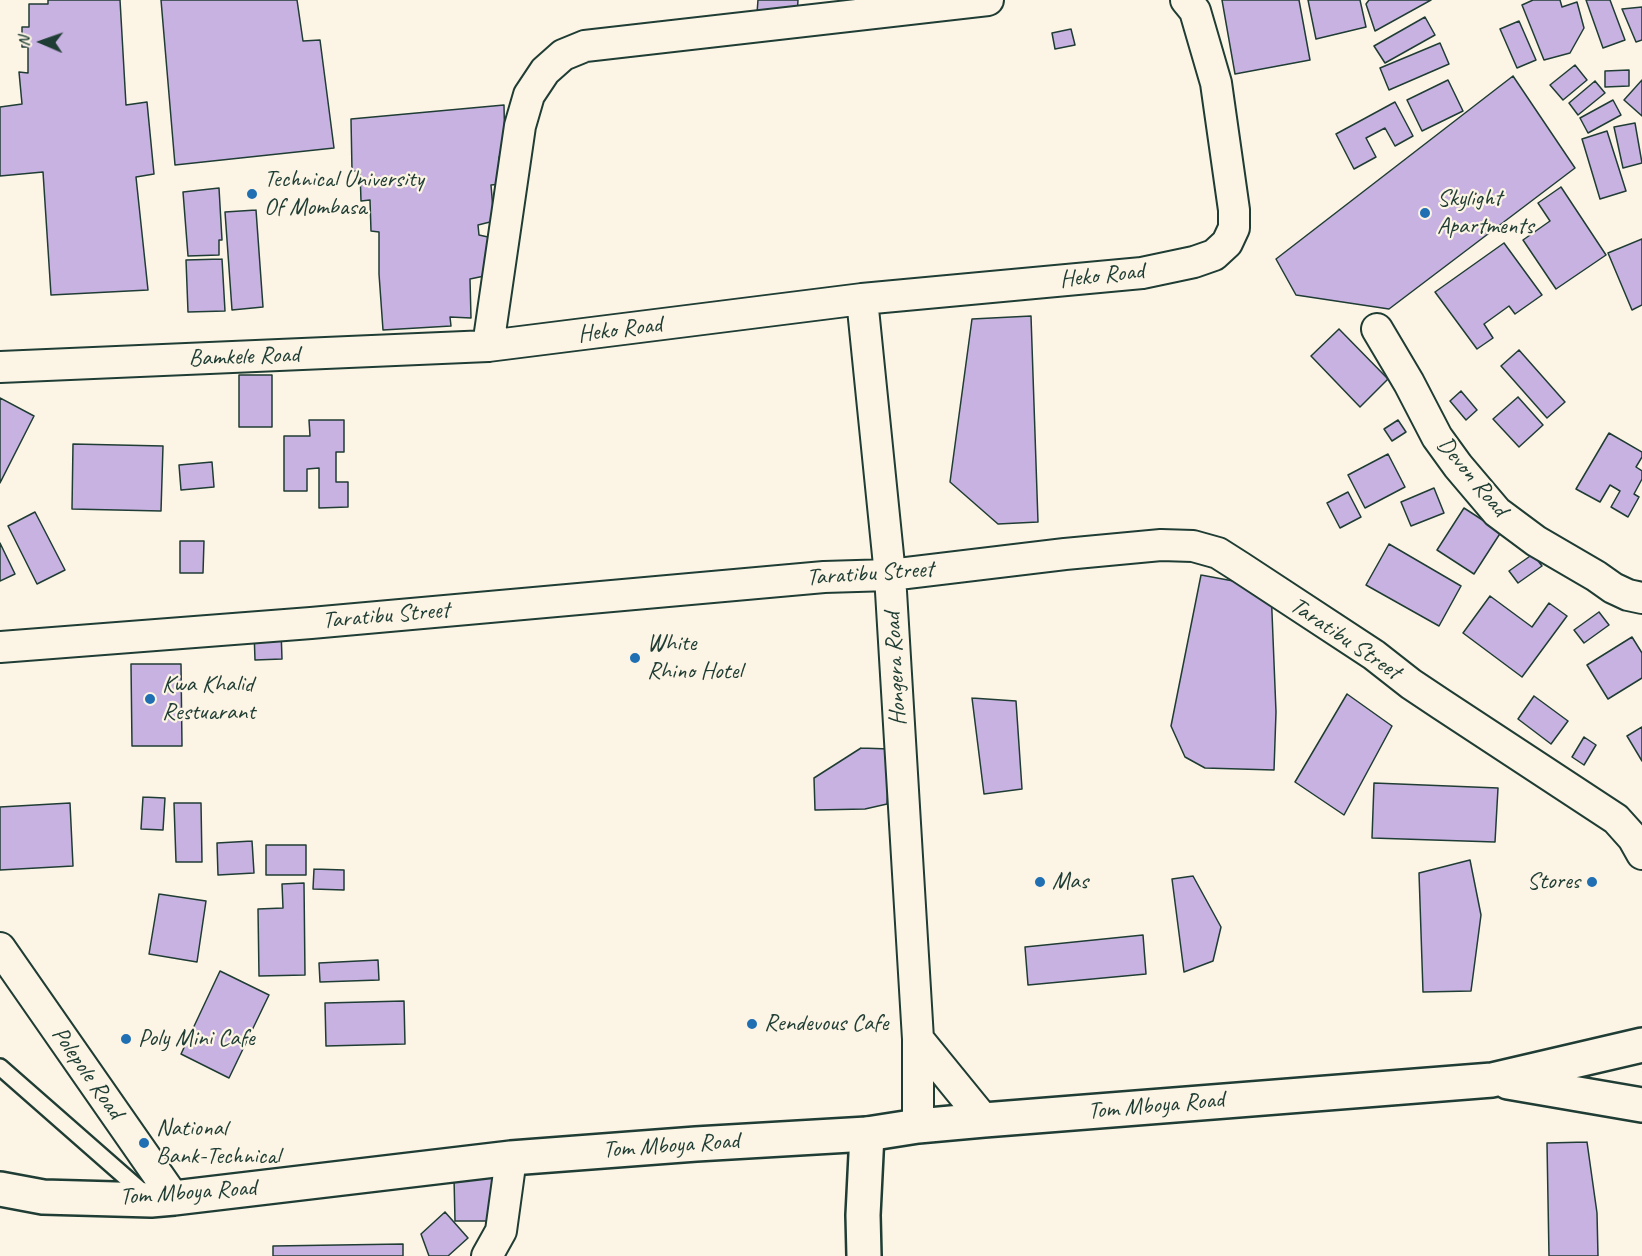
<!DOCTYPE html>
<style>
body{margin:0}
#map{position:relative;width:1642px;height:1256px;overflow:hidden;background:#fcf5e5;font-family:Caveat,sans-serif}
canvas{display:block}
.north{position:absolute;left:12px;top:12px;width:60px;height:60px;-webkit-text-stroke:4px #fcf5e5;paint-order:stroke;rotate:272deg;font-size:16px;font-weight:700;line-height:24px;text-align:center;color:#1f3d34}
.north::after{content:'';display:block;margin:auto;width:21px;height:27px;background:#1f3d34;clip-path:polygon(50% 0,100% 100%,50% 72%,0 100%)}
</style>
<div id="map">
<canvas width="1642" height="1256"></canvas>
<div class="north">N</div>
</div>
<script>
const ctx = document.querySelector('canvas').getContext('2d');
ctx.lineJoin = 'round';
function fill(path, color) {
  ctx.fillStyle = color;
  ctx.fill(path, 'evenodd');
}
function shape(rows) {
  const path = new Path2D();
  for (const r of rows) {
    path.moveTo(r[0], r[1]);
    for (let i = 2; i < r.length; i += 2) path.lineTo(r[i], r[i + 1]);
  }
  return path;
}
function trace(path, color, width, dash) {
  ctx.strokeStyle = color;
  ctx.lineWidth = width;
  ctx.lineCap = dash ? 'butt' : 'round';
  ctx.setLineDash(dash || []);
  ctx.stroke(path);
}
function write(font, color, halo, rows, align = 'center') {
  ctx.font = font + ' Caveat,sans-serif';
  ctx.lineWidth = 4.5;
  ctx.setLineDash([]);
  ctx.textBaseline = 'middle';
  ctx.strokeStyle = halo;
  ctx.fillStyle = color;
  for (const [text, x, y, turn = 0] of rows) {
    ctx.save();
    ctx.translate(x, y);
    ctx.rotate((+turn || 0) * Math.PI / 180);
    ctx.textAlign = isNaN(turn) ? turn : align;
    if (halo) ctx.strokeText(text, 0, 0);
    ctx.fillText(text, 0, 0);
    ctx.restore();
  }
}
const building = shape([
 [48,0,120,0,126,105,147,102,154,174,136,177,148,290,51,295,43,172,0,176,0,107,22,104,19,72,28,73,28,47,22,47,22,27,29,27,29,4,48,4,48,0],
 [161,0,297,0,303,41,320,40,334,148,175,165,161,0],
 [758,0,798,0,797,16,757,13,758,0],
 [1222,0,1299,0,1310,60,1235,74,1222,0],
 [1308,0,1360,0,1366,27,1316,39,1308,0],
 [1369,0,1431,0,1375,31,1366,4,1369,0],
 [1533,0,1560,0,1562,7,1577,2,1584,28,1570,53,1544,60,1522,5,1533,0],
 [1586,0,1610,0,1625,40,1603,48,1586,0],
 [1642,7,1642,40,1636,42,1622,9,1642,7],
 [1425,17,1435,35,1385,63,1374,46,1425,17],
 [1519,21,1536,60,1517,68,1500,29,1519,21],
 [1071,29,1075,45,1055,49,1052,33,1071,29],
 [1440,43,1449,64,1389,90,1380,68,1440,43],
 [1575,65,1587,80,1563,100,1550,85,1575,65],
 [1629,70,1629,86,1605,87,1605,71,1629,70],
 [1513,76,1575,168,1389,309,1296,295,1276,259,1513,76],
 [1448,80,1463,111,1422,131,1407,100,1448,80],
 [1642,80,1642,116,1624,100,1642,80],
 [1595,81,1605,93,1578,115,1569,103,1595,81],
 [1613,100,1621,115,1588,133,1580,118,1613,100],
 [1395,102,1413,136,1395,146,1385,128,1366,138,1376,157,1354,169,1336,134,1395,102],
 [504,105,505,155,499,157,501,184,491,185,494,221,478,225,479,235,488,237,489,275,470,279,471,318,450,317,451,326,383,330,379,274,379,232,371,231,370,200,361,201,360,171,352,171,351,119,504,105],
 [1635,123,1642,163,1623,168,1614,127,1635,123],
 [1607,131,1626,191,1600,199,1582,139,1607,131],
 [1561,187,1606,255,1556,289,1523,240,1550,221,1538,203,1561,187],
 [219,188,222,240,219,240,219,255,188,256,183,192,219,188],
 [256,210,263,307,232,310,225,212,256,210],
 [1642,239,1642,305,1632,310,1608,253,1642,239],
 [1504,243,1542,295,1515,314,1509,306,1484,324,1493,338,1477,349,1435,292,1504,243],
 [222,259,225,311,188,312,186,260,222,259],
 [1031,316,1038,522,998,524,950,482,972,319,1031,316],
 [1339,329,1388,379,1360,407,1311,356,1339,329],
 [1519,350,1565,402,1547,418,1501,366,1519,350],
 [239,375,272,375,272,427,239,427,239,375],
 [1461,391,1477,410,1466,420,1450,401,1461,391],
 [1518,397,1543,425,1519,447,1493,419,1518,397],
 [0,398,34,416,0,483,0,398],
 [309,420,344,420,344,452,336,452,336,482,348,482,348,507,319,508,319,468,307,469,307,491,284,491,284,436,310,436,309,420],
 [1398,420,1406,432,1392,441,1384,429,1398,420],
 [1609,433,1642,452,1642,457,1636,467,1642,471,1642,479,1634,494,1639,497,1628,517,1611,507,1620,491,1610,485,1600,502,1576,489,1609,433],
 [73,444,163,446,161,511,72,509,73,444],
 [1388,454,1405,487,1365,508,1348,475,1388,454],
 [212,462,214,487,181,490,179,465,212,462],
 [1434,488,1444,513,1411,526,1401,502,1434,488],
 [1348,492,1361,517,1340,528,1327,503,1348,492],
 [1464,508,1501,532,1474,574,1437,550,1464,508],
 [35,512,65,570,37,584,8,526,35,512],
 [180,541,204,541,203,573,180,573,180,541],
 [0,543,15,574,0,581,0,543],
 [1389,544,1461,586,1439,626,1366,585,1389,544],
 [1533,554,1542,566,1518,583,1509,571,1533,554],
 [1201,575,1271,588,1276,712,1274,770,1205,768,1185,757,1171,726,1201,575],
 [1490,596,1532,627,1549,603,1567,616,1522,677,1463,633,1490,596],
 [1599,612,1609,625,1584,643,1574,630,1599,612],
 [281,630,282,659,255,660,254,631,281,630],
 [1632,637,1642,653,1642,678,1608,699,1587,665,1632,637],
 [131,664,181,664,182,746,132,746,131,664],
 [1347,694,1392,726,1344,815,1295,782,1347,694],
 [1534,696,1568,721,1551,744,1518,719,1534,696],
 [972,698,1016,701,1022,789,984,794,972,698],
 [1642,727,1642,761,1627,736,1642,727],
 [1584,737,1596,745,1584,765,1572,757,1584,737],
 [861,748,890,749,887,804,865,809,815,810,814,778,861,748],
 [1374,783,1498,788,1495,842,1372,838,1374,783],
 [143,797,165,798,163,830,141,829,143,797],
 [70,803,73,866,0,870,0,807,70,803],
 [174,803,201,803,202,862,176,862,174,803],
 [252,841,254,873,218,875,217,843,252,841],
 [266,845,306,845,306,875,266,875,266,845],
 [1470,860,1481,915,1471,991,1423,992,1419,873,1470,860],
 [314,869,344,870,344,890,313,889,314,869],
 [1193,876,1221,927,1213,961,1184,972,1172,879,1193,876],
 [304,883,305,975,259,976,258,909,283,908,282,884,304,883],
 [159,894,206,901,197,962,149,954,159,894],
 [1143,935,1146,974,1028,985,1025,947,1143,935],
 [378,960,379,980,320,982,319,963,378,960],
 [220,971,269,995,229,1078,181,1054,220,971],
 [404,1001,405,1044,326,1046,325,1003,404,1001],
 [1587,1142,1597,1213,1598,1256,1549,1256,1547,1143,1587,1142],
 [495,1177,495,1221,455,1221,454,1178,495,1177],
 [445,1212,468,1238,448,1256,429,1256,421,1234,445,1212],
 [403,1244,403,1256,273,1256,273,1246,403,1244]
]);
const service = shape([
 [0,1067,147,1196]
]);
const minor = shape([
 [862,299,890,575,918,1039,918,1126],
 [1377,329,1409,383,1437,437,1458,466,1497,512,1536,541,1596,576,1613,588,1628,595,1642,598],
 [488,346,520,126,529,95,545,71,563,55,585,46,988,0],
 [0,367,488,346,862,299,1142,273,1194,262,1214,255,1227,243,1234,228,1234,210,1216,83,1195,11,1186,0],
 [0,647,311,623,824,577,890,575,1065,554,1161,545,1193,546,1218,553,1240,567,1374,655,1411,684,1441,704,1616,819,1633,838,1642,854],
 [0,948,174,1198],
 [918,1039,984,1120],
 [487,1256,501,1231,511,1158]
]);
const tertiary = shape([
 [864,1256,863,1215,867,1134]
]);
const secondary = shape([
 [1508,1082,1642,1105],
 [0,1189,43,1197,151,1200,174,1198,511,1158,696,1144,867,1134,918,1126,984,1120,1492,1080,1642,1045]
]);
const markers = [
 [252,194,6,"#1f6fb2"],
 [1425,213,6,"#1f6fb2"],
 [635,658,6,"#1f6fb2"],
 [150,699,6,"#1f6fb2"],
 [1040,882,6,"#1f6fb2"],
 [1592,882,6,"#1f6fb2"],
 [752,1024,6,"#1f6fb2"],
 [126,1039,6,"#1f6fb2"],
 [144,1143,6,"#1f6fb2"]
];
const poiNames = [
 ["Technical University",264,180],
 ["Of Mombasa",264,208],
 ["Skylight",1437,199],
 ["Apartments",1437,227],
 ["White",647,644],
 ["Rhino Hotel",647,672],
 ["Kwa Khalid",162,685],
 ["Restuarant",162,713],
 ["Mas",1052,882],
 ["Stores",1580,882,"right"],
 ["Rendevous Cafe",764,1024],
 ["Poly Mini Cafe",138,1039],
 ["National",156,1129],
 ["Bank-Technical",156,1157]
];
const streetNames = [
 ["Heko Road",1102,276,-6],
 ["Heko Road",620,330,-7],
 ["Bamkele Road",244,357,-2],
 ["Devon Road",1472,477,50],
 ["Taratibu Street",870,574,-4],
 ["Taratibu Street",386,616,-5],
 ["Taratibu Street",1345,639,34],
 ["Hongera Road",896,669,-93],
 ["Polepole Road",87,1073,55],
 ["Tom Mboya Road",1156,1106,-5],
 ["Tom Mboya Road",671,1146,-4],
 ["Tom Mboya Road",188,1193,-4]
];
fill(building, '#c8b2e1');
trace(building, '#1f3d34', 1.5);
trace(service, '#1f3d34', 20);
trace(minor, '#1f3d34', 34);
trace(tertiary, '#1f3d34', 38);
trace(secondary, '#1f3d34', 38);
trace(service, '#fcf5e5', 15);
trace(minor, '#fcf5e5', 30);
trace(tertiary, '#fcf5e5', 33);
trace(secondary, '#fcf5e5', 33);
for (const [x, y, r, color] of markers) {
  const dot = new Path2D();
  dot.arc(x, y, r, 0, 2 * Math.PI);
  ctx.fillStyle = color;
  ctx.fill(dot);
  trace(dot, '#fcf5e5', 2);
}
write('24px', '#1f3d34', '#fcf5e5', poiNames, 'left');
write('24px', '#1f3d34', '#fcf5e5', streetNames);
</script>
